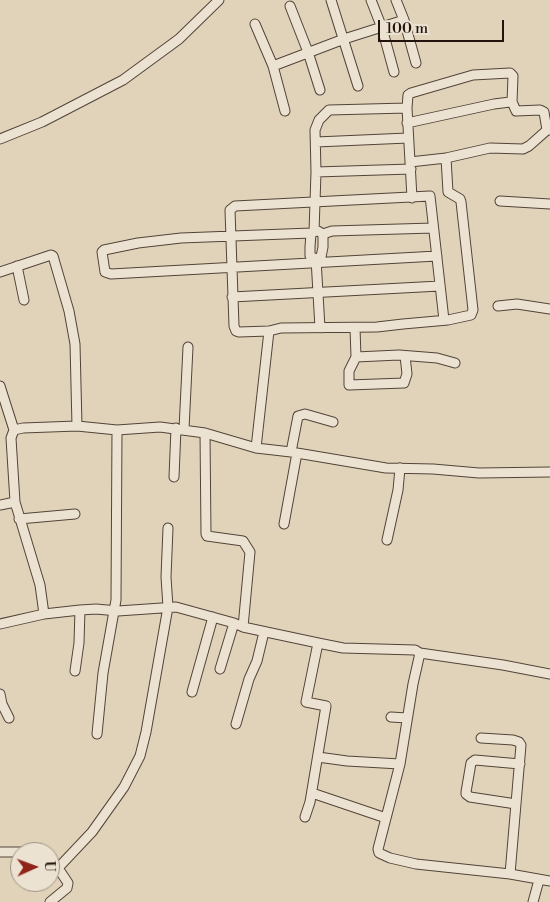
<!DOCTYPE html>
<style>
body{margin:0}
#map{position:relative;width:550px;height:902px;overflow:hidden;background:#e1d3ba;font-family:"Libre Bodoni",serif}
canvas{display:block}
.north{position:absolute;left:10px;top:842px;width:50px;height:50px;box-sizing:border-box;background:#ece2d2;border:1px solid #9b9083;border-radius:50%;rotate:88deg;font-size:14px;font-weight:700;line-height:20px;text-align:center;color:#22140d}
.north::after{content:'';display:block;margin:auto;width:18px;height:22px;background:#8f2418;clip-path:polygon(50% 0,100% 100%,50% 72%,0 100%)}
.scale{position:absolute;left:378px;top:20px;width:126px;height:22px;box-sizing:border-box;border:2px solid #22140d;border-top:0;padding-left:6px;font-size:15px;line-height:18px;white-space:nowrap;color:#22140d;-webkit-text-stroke:4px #ece2d2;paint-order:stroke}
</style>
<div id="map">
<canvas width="550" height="902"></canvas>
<div class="north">U</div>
<div class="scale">100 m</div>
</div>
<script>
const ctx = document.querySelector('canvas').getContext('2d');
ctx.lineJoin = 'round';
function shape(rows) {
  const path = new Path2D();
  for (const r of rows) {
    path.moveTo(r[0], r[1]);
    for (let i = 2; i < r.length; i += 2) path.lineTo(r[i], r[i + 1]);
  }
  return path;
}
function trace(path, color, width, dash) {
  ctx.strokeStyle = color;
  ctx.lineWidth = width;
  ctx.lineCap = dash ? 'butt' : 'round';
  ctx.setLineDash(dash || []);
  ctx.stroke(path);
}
const street = shape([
 [331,0,358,86],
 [371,0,382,28,394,72],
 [396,0,404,20,416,63],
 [290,6,308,52,320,90],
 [255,24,273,66,285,111],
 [273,66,344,39,404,20],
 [407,123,494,104,510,102,513,104,516,111,540,110,544,112,547,130],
 [0,139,42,122,123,80,179,39,219,0],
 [316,142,408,138],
 [410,162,446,158,490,148,523,149,529,146,547,130,550,130],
 [316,172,411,169],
 [412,198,407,108,408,95,411,93,473,75,510,73,513,76,512,102],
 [500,201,550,204],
 [311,233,181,238,138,243,104,250,102,252,105,272,111,274,437,256],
 [323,234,332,231,433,228],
 [316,259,310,256,310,247,311,233,314,232,316,172,315,130,319,120,329,110,407,108],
 [316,259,320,328],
 [316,259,321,257,323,247,323,234,318,231],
 [17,266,24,300],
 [0,272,51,255,53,256,69,311,75,344,77,426],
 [232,297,440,286],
 [498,306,517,304,550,309],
 [444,320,430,196,235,206,230,210,234,326,236,331,239,332,269,331,281,328,377,327,403,324,448,320,471,315,473,310,461,202,460,199,448,192,446,158],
 [355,328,356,357,349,371,349,385,404,383,407,374,405,356],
 [356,357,399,355,437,358,455,363],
 [0,386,14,430],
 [184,429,188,347],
 [205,433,206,534,207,536,243,541,250,552,243,627],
 [256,448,269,331],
 [291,452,298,416,305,414,333,422],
 [174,477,176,428],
 [15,502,40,585,44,614],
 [0,505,15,502,11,438,14,430,23,428,77,426,117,430,160,427,205,433,256,448,291,452,386,468,433,469,479,473,550,472],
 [19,519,75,514],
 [284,524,297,453],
 [387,540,398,490,400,468],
 [0,624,44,614,80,610,96,609,118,611,176,607,234,623,243,627,318,643,343,648,415,650,420,653,503,665,550,674],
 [420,653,413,684,400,764,378,849,379,853,390,858,416,864,510,874,550,881],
 [220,669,234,623],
 [75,671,79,643,80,610],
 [192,692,213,617],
 [0,694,2,704,9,718],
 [391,717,407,718],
 [236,724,249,679,257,661,264,632],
 [97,734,103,673,116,600,117,430],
 [481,738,513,740,519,742,521,745,510,874],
 [318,757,347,761,400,764],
 [312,793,386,818],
 [516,804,470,797,466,794,466,792,471,763,475,760,520,764],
 [305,817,310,802,326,706,306,702,318,643],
 [0,852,27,852],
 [50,863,58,868,68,883,67,888,50,902],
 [58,868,92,832,124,787,140,756,146,732,168,607,166,577,168,528],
 [533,902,539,880]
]);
trace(street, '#524438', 11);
trace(street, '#ece2d2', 9);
</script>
